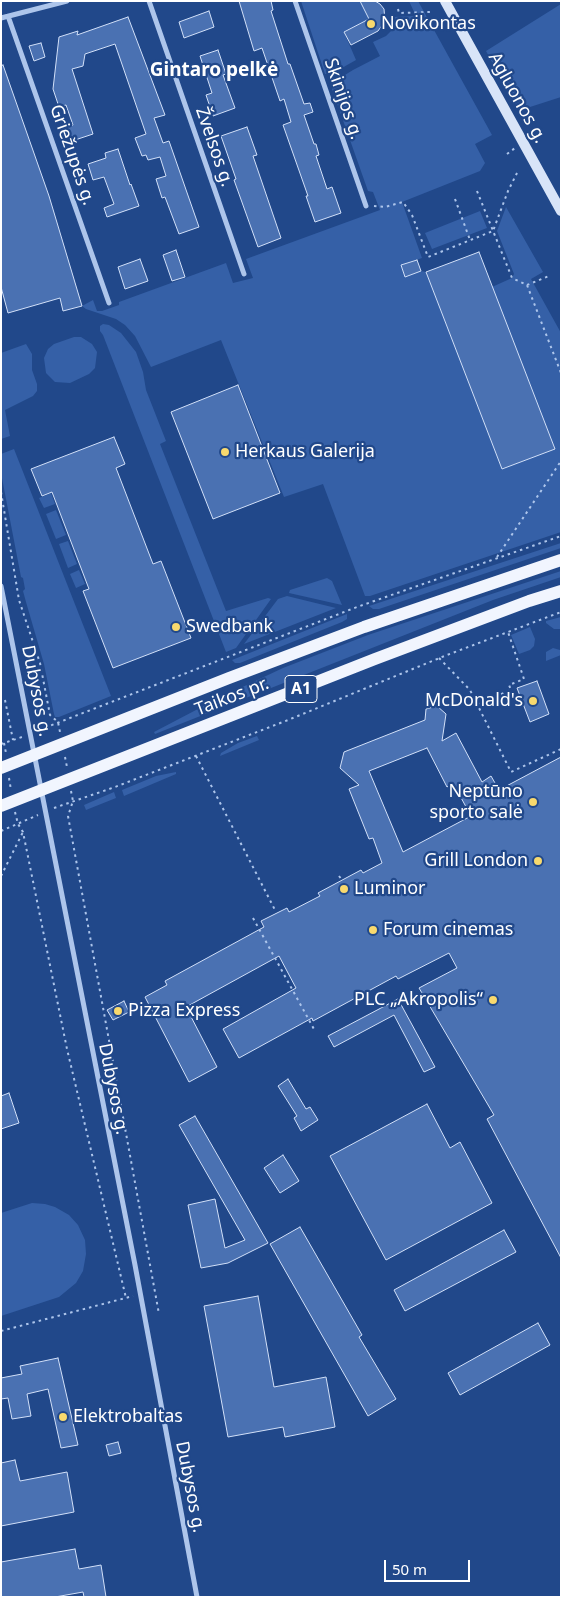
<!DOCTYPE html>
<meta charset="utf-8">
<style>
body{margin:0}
#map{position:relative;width:562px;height:1598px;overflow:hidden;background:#21488a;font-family:"Noto Sans",sans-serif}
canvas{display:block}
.frame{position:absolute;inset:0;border:2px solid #fff;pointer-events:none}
.scale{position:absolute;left:384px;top:1560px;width:86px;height:22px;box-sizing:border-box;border:2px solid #fff;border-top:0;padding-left:6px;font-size:15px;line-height:18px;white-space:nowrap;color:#fff;-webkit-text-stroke:4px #21488a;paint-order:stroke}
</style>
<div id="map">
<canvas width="562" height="1598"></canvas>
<div class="frame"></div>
<div class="scale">50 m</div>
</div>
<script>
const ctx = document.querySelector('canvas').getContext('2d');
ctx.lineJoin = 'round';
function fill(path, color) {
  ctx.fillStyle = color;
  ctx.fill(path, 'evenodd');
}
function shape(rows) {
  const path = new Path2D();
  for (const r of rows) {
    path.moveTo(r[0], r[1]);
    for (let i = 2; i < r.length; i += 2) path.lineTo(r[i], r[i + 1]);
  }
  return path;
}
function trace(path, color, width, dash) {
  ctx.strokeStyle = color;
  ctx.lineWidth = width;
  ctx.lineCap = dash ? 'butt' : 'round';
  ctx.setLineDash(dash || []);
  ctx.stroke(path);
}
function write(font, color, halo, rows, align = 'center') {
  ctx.font = font + ' "Noto Sans",sans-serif';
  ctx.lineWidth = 4.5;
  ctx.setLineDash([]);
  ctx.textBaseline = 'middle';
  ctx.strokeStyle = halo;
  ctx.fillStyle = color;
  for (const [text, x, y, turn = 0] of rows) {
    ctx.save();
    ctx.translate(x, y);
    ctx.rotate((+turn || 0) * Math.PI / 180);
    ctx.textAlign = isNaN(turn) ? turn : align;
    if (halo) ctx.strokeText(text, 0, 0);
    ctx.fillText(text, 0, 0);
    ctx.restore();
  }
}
const green = shape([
 [301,1,360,1,369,19,344,32,356,60,333,73,325,74],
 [409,1,418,1,492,135,475,144,485,163,480,171,402,202,422,258,401,265,405,277,421,271,426,272,502,469,555,449,492,287,512,278,514,274,497,231,506,207,543,272,531,279,561,333,561,532,370,596,365,596,323,484,284,497,221,340,151,367,135,336,125,325,116,319,86,309,82,306,93,300,97,311,102,311,119,305,119,302,226,263,233,283,253,278,246,259,380,210,373,192,368,191,332,89,332,83,353,70,380,56,373,42,386,36,391,31,395,23,394,17,416,16],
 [561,4,561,97,530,107,520,113,486,51],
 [480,211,487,228,432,249,425,233],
 [103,324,109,325,121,333,136,352,143,372,146,390,166,441,160,444,226,611,268,598,271,599,236,648,226,652,103,335,100,331,100,326],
 [74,337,81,337,92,344,97,352,95,368,89,374,70,383,55,382,46,373,44,358,48,349,54,344],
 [26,344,32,354,32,370,37,384,37,391,33,396,5,410,10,436,1,439,1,353],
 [14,449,111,696,59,717,55,717,54,714,44,664,26,602,23,591,25,589,23,578,21,577,1,473,1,454],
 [51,493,55,504,44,508,39,498],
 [56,510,66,535,56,539,46,514],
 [68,541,77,564,68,568,59,544],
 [561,543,561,548,379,609,373,609,369,606],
 [79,570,85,584,76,588,70,574],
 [561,571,561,577,493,600,155,734,154,732,217,699,283,668,368,635],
 [327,578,332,581,342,605,289,593,290,590],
 [287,596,336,608,244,644,278,599],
 [347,614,347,619,342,622,240,663,235,663,232,660],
 [561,617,561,629,554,629,546,623,546,621],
 [530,627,535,639,534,646,530,650,519,654,511,635],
 [553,648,560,650,561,655,546,661,546,652],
 [257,736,259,740,220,756,221,753,238,743],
 [176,772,176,774,124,796,122,790,156,776],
 [114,792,116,798,86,810,84,805],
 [32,1203,45,1204,55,1207,69,1215,78,1225,85,1240,86,1254,83,1271,76,1283,59,1297,1,1316,1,1213]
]);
const building = shape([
 [239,1,271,1,273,10,271,11,288,64,290,64,304,104,310,103,313,112,304,115,314,144,316,144,319,155,316,156,327,189,332,187,341,213,315,222,306,196,308,196,283,125,291,122,284,99,280,101,262,48,254,51,239,1],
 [360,1,375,1,380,4,384,9,385,21,378,31,351,45,344,32,369,19,360,1],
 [209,11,214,27,184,38,179,22,209,11],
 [128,17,165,115,154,118,163,143,169,141,199,227,179,234,165,197,162,198,156,179,166,176,160,157,148,160,146,155,142,156,135,138,146,134,115,44,85,54,83,66,72,69,93,134,72,141,67,127,73,125,66,105,59,107,53,89,59,37,78,31,77,35,128,17],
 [41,43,45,57,34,61,29,46,41,43],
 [218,50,226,74,223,75,235,108,213,116,206,95,212,93,200,56,218,50],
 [3,65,49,196,82,306,63,311,60,298,8,313,1,287,1,66,3,65],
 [247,127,257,155,253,156,281,238,258,247,234,180,236,179,221,136,247,127],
 [118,149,130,185,131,184,139,206,107,217,104,208,114,204,104,177,93,180,88,164,106,158,105,153,118,149],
 [176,250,185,277,172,281,163,255,176,250],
 [479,252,555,449,502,469,426,272,479,252],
 [140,259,148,281,125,289,118,267,140,259],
 [417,260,421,271,405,277,401,265,417,260],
 [238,385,280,493,213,519,171,412,238,385],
 [114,437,125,464,116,468,153,564,161,561,191,638,113,668,83,591,89,589,52,492,42,496,31,469,114,437],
 [537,681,549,714,530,722,517,688,537,681],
 [437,706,446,714,442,741,456,733,482,782,491,776,499,790,561,757,561,1258,487,1119,494,1115,419,988,457,968,449,953,398,979,396,976,313,1021,312,1018,239,1058,223,1029,296,988,279,956,186,1007,217,1067,189,1082,145,997,167,985,165,981,264,927,261,921,287,908,289,912,320,896,318,893,361,870,363,873,382,863,373,838,369,839,349,789,359,785,340,768,344,752,425,720,426,709,437,706],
 [427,748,447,787,453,783,471,816,403,852,369,771,427,748],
 [398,999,435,1067,424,1072,394,1015,334,1047,328,1036,398,999],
 [124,1001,129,1012,113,1020,107,1010,124,1001],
 [288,1079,306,1109,310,1107,318,1120,301,1131,294,1118,297,1116,278,1086,288,1079],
 [9,1093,19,1123,1,1129,1,1096,9,1093],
 [427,1104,450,1148,460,1142,492,1203,386,1260,330,1156,427,1104],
 [195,1116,268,1243,228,1263,201,1268,188,1205,215,1199,225,1248,245,1240,179,1125,195,1116],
 [283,1155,299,1181,280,1193,264,1168,283,1155],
 [300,1227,362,1335,359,1337,396,1399,368,1416,270,1244,300,1227],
 [504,1230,516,1252,405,1311,394,1290,504,1230],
 [258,1296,274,1387,326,1377,335,1427,285,1437,283,1427,228,1437,204,1306,258,1296],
 [538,1323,550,1345,460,1395,448,1373,538,1323],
 [58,1358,78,1445,61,1448,48,1389,27,1394,31,1416,12,1419,8,1398,1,1399,1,1378,22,1374,20,1366,58,1358],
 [118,1442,121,1453,109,1456,106,1445,118,1442],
 [15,1460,20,1481,67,1472,74,1512,1,1526,1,1463,15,1460],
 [75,1549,79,1569,101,1565,106,1597,84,1597,83,1592,55,1597,1,1597,1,1562,75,1549]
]);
const path = shape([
 [398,9,399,13,430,12],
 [532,138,537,135],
 [507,154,515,148],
 [477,191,512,278,527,285,561,373],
 [455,199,470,240],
 [374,206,385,207,403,202,412,215,428,257,493,231,508,191,517,173],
 [527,285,549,276],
 [1,492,19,600,40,663,50,715,58,722,60,732],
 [497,557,561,461],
 [439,658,470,690,511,772,561,749],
 [5,700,13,740],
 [477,704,511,690,509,685,524,679,508,632],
 [39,730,357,607,561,536],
 [4,743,6,753],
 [1,744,22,737],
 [196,756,275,910],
 [65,757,67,767],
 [9,778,11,790],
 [71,791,73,801,68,816,159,1314],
 [54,808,115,787,288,720,447,655,561,612],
 [15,812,18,824,23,832,67,1049,126,1298],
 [1,831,38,815],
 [1,876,23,832],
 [339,876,342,880],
 [253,918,315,1031],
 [1,1331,133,1296]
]);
const street = shape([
 [149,1,244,274],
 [295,1,366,206],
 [8,16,109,303],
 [1,18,67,1],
 [1,586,135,1265,197,1597]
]);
const secondary = shape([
 [445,1,561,211]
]);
const primary = shape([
 [1,768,229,678,364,627,561,560],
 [1,806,375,659,529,601,561,591]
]);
const markers = [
 [371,24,5,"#f8d96e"],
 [225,452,5,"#f8d96e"],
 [176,627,5,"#f8d96e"],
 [533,701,5,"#f8d96e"],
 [533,802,5,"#f8d96e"],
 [538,861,5,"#f8d96e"],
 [344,889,5,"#f8d96e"],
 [373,930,5,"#f8d96e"],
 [493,1000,5,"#f8d96e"],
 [118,1011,5,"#f8d96e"],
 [63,1417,5,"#f8d96e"]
];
const shields = [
 [301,689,32]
];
const shieldNames = [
 ["A1",301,689]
];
const poiNames = [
 ["Novikontas",381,24],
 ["Herkaus Galerija",235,452],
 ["Swedbank",186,627],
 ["McDonald's",523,701,"right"],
 ["Neptūno",523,792,"right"],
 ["sporto salė",523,813,"right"],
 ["Grill London",528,861,"right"],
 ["Luminor",354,889],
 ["Forum cinemas",383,930],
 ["PLC „Akropolis“",483,1000,"right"],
 ["Pizza Express",128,1011],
 ["Elektrobaltas",73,1417]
];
const streetNames = [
 ["Agluonos g.",517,98,61],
 ["Skinijos g.",343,99,71],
 ["Žvelsos g.",214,147,71],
 ["Griežupės g.",72,155,71],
 ["Dubysos g.",36,691,79],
 ["Taikos pr.",232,697,-21],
 ["Dubysos g.",113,1089,79],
 ["Dubysos g.",190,1487,79]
];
const neighbourhoodNames = [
 ["Gintaro pelkė",214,71]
];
fill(green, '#3560a7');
fill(building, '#4a71b2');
trace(building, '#d2e0f8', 1);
trace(path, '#adc5eb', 2, [2.5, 4]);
trace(street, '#adc5eb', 5);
trace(secondary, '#d8e4f8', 10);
trace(primary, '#f1f5fe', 12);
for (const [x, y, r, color] of markers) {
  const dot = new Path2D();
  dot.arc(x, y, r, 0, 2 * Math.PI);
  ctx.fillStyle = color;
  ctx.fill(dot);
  trace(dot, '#21488a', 2);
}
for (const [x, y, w] of shields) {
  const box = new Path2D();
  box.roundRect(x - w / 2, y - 13.5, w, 27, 4);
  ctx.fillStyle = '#21488a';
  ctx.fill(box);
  trace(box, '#fff', 1);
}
write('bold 16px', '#fff', null, shieldNames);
write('18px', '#fff', '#21488a', poiNames, 'left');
write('18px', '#fff', '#21488a', streetNames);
write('bold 19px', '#fff', '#21488a', neighbourhoodNames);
</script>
